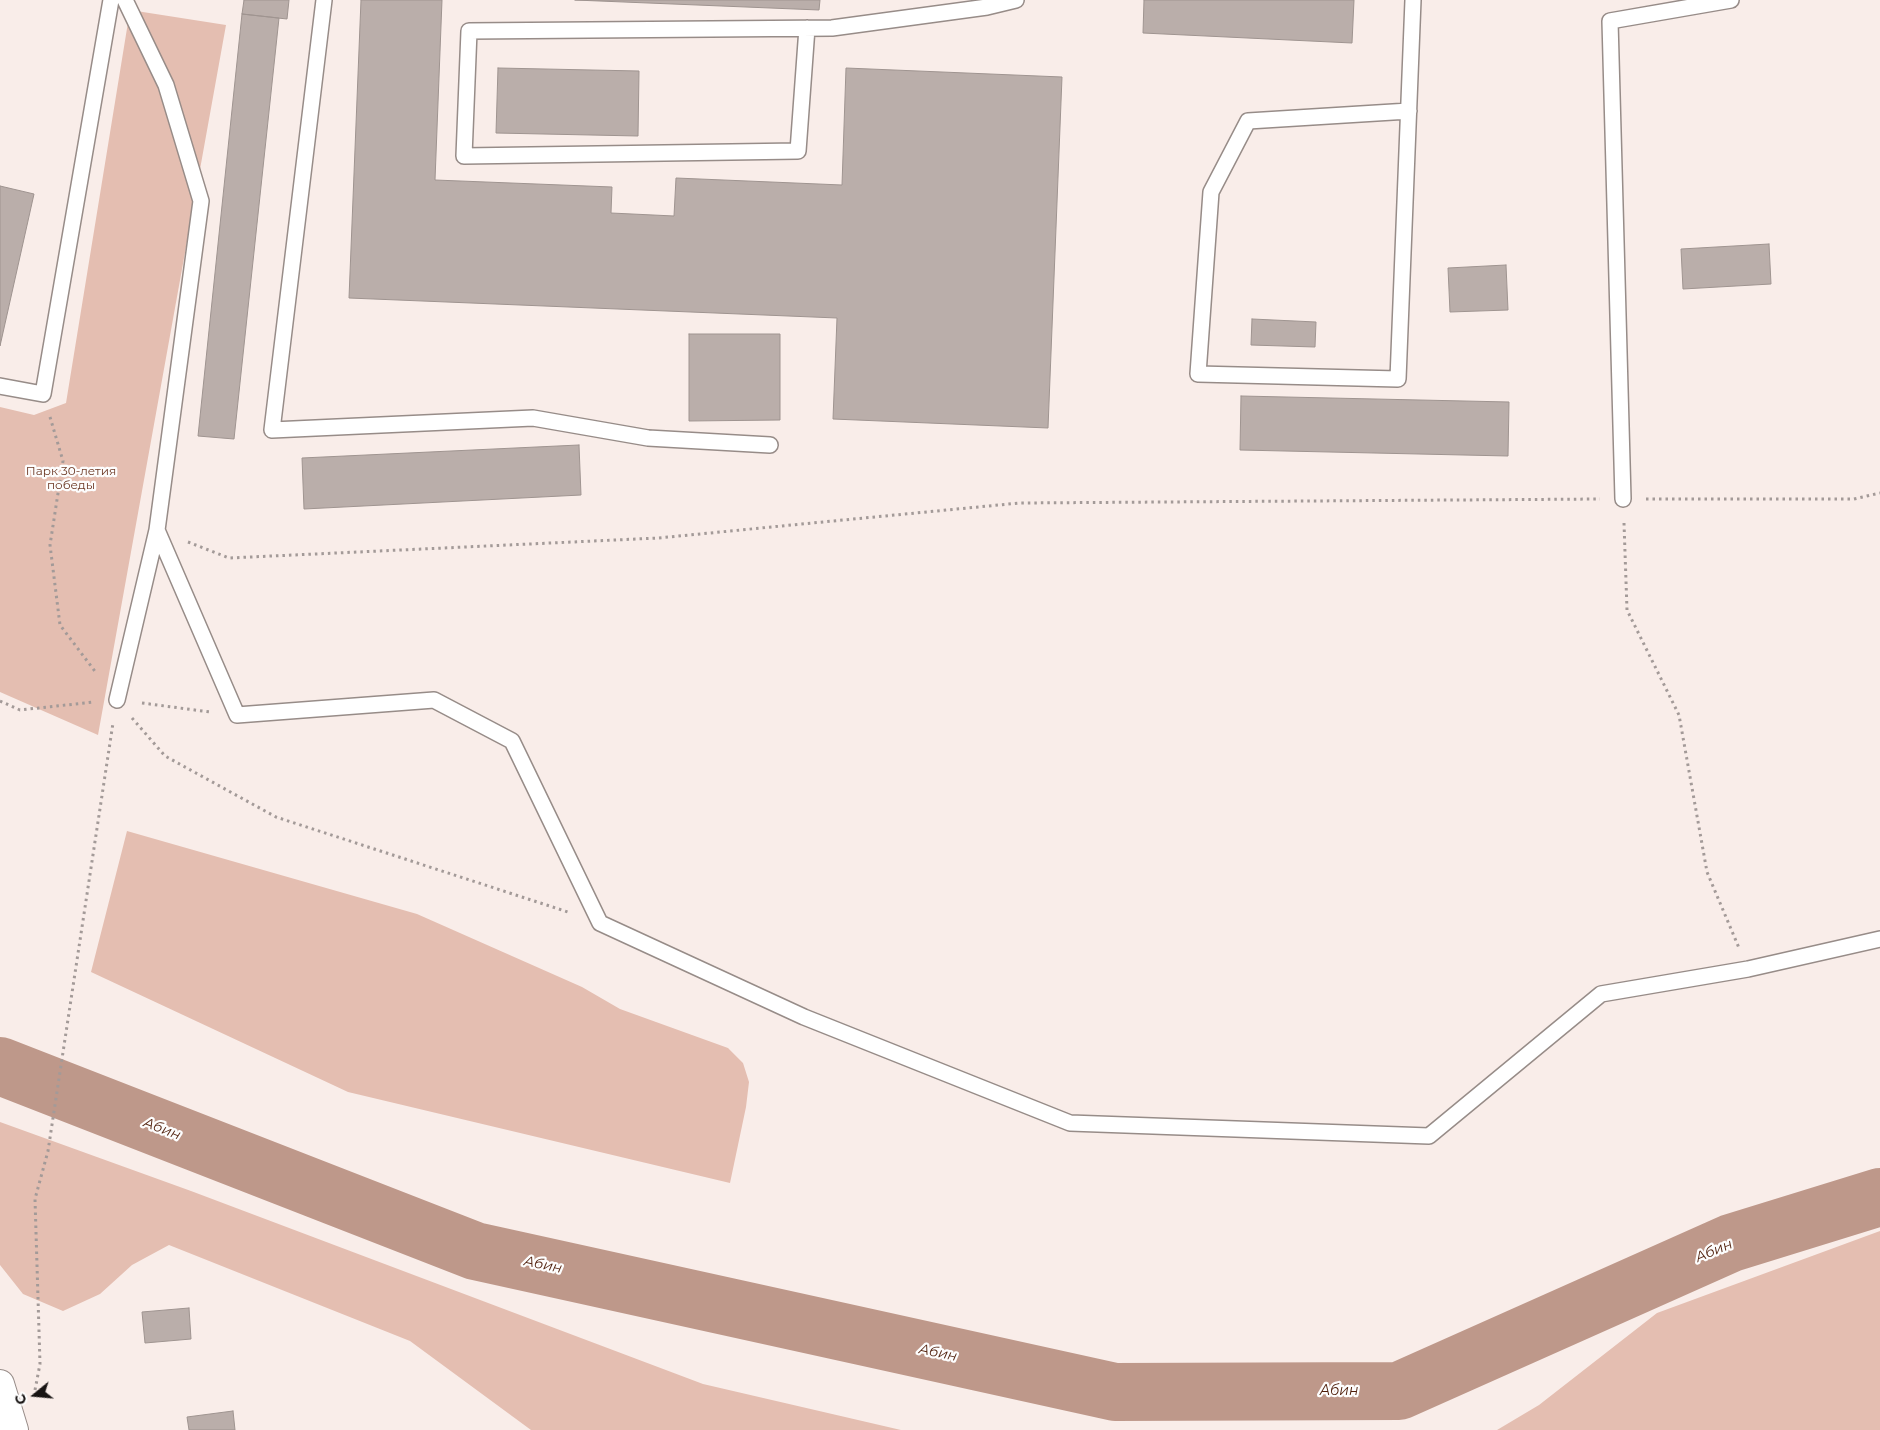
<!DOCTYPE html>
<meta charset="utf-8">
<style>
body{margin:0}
#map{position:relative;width:1880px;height:1430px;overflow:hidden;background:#f9ede9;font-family:Montserrat,sans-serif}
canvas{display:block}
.north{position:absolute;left:10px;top:1370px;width:50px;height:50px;-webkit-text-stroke:4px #fdfdfd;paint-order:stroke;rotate:253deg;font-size:14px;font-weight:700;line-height:20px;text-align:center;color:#181413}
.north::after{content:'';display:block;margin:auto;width:18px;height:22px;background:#181413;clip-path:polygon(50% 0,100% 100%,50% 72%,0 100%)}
</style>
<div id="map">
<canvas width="1880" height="1430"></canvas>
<div class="north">С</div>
</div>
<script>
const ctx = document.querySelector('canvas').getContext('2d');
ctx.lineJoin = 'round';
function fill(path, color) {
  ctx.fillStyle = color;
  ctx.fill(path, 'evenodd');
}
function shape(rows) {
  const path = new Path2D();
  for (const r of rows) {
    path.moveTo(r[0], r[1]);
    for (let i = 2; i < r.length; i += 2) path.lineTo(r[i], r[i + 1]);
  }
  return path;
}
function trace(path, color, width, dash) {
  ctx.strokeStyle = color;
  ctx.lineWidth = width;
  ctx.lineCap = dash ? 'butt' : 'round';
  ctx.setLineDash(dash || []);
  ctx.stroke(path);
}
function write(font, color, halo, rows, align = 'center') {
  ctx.font = font + ' Montserrat,sans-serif';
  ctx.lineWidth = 4.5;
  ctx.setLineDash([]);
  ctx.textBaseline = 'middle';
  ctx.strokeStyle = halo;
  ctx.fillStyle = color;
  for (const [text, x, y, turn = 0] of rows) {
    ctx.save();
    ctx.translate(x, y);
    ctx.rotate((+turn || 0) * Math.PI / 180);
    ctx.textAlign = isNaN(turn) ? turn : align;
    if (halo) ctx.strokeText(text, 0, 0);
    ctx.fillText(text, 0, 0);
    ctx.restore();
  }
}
const green = shape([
 [130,10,226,25,98,735,0,692,0,407,34,415,66,403],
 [127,831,417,914,582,987,620,1009,728,1048,743,1063,749,1082,746,1107,730,1183,348,1092,91,972],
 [0,1122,191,1191,703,1384,901,1430,531,1430,410,1341,169,1245,132,1265,100,1294,63,1311,23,1294,0,1265],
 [1880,1231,1880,1430,1497,1430,1539,1405,1657,1313]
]);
const river = shape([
 [0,1066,475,1251,1115,1392,1399,1391,1731,1243,1880,1197]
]);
const building = shape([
 [244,0,289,0,287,19,242,14,244,0],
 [361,0,442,0,435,180,612,187,611,213,674,216,676,178,842,185,846,68,1062,77,1048,428,833,419,837,318,349,298,361,0],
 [575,0,820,0,819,10,575,0],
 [1144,0,1354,0,1352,43,1143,33,1144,0],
 [242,14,279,18,234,439,198,436,242,14],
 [498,68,639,71,638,136,496,133,498,68],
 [0,186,34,194,0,346,0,186],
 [1769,244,1771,284,1683,289,1681,249,1769,244],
 [1506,265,1508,310,1450,312,1448,268,1506,265],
 [1252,319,1316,322,1315,347,1251,345,1252,319],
 [689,334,780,334,780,420,689,421,689,334],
 [1241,396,1509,402,1508,456,1240,450,1241,396],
 [579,445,581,495,304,509,302,458,579,445],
 [189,1308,191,1339,145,1343,142,1312,189,1308],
 [233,1411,235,1430,189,1430,187,1417,233,1411]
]);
const path = shape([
 [50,417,63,461,50,545,60,625,97,674],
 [1646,499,1854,499,1880,493],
 [1624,523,1627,610,1679,715,1707,872,1739,948],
 [188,542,229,558,658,538,1019,503,1600,499],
 [0,701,20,710,94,702],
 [142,703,210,712],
 [132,718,165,756,276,817,568,912],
 [35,1390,40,1364,35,1199,48,1151,113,723]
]);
const service = shape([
 [324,0,272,430,533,418,648,438,770,445],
 [807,28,798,151,464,156,469,31,832,28,987,7,1016,0],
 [1409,111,1248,121,1211,192,1198,374,1398,379,1413,0],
 [0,386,43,394,111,0],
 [1623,499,1610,21,1731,0],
 [157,530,237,715,434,700,512,741,600,923,804,1017,1070,1123,1429,1136,1601,994,1748,969,1880,939],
 [117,700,157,530,201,201,166,85,125,0]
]);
const minor = shape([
 [0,1384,14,1430]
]);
const parkNames = [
 ["Парк 30-летия",71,471],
 ["победы",71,485]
];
const waterNames = [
 ["Абин",162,1129,21],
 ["Абин",1714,1251,-23],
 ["Абин",543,1265,12],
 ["Абин",938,1353,12],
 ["Абин",1339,1391]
];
fill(green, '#e4beb1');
trace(river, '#be988a', 58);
fill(building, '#baaeaa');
trace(building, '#9f9490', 1);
trace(service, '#978c88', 18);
trace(minor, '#978c88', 30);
trace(path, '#a39a98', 3, [2.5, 4]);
trace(service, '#fff', 15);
trace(minor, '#fff', 28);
write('12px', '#6c3824', '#fdfdfd', parkNames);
write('italic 14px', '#4f1e0a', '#fdfdfd', waterNames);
</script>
